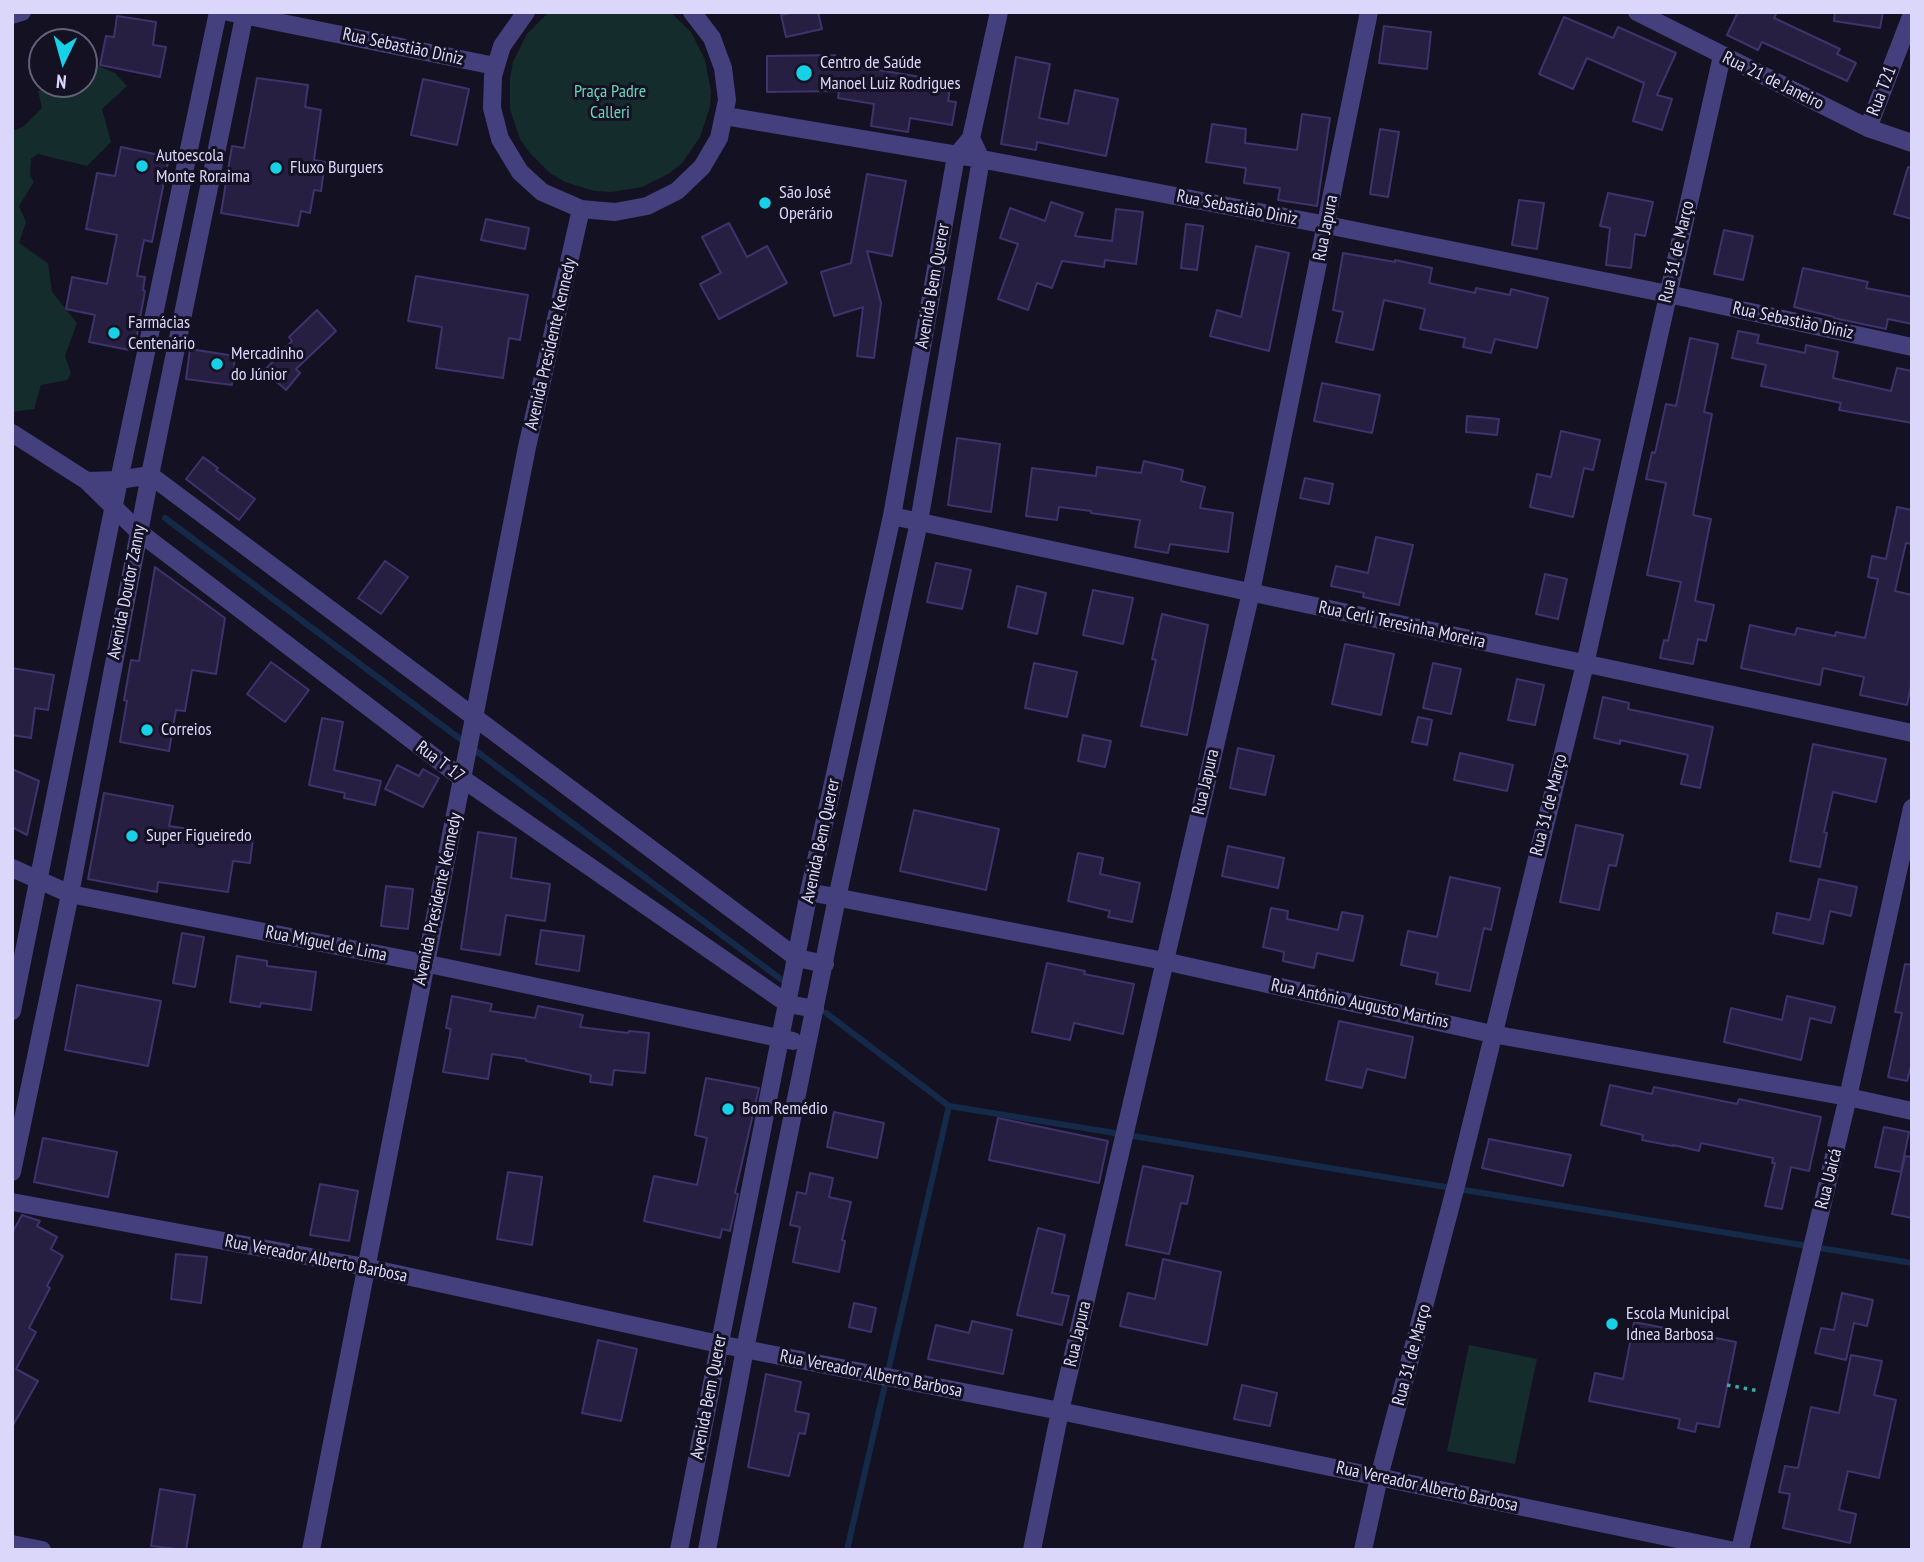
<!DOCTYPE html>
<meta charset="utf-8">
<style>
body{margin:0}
#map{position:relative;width:1924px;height:1562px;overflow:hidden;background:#141123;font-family:"PT Sans Narrow",sans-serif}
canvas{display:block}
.frame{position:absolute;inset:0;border:14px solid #dbd7fb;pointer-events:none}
.north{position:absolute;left:28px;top:28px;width:70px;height:70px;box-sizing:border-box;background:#141123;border:2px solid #646079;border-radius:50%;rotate:185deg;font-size:19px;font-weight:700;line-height:28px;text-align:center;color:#dbd7fb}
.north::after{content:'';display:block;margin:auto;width:24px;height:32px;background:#17d2e6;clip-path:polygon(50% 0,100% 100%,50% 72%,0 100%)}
</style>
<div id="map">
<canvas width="1924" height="1562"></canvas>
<div class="frame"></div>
<div class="north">N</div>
</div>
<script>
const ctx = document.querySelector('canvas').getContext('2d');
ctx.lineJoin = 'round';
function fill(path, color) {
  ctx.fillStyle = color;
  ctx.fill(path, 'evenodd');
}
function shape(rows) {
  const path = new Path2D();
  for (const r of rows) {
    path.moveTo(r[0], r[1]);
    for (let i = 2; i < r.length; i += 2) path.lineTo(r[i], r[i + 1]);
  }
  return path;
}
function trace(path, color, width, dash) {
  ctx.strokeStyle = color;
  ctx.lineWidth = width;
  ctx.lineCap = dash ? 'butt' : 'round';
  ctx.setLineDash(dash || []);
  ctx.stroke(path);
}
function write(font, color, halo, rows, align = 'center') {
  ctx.font = font + ' "PT Sans Narrow",sans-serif';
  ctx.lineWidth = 6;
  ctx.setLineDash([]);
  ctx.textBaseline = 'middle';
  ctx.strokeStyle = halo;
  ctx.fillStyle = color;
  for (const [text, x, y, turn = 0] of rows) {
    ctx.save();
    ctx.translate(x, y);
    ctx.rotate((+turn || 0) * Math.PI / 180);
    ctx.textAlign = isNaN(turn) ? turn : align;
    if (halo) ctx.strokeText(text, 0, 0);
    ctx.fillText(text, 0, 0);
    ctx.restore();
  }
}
const green = shape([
 [549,12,670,12,691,32,705,60,711,91,710,107,700,137,682,163,670,173,642,187,611,192,595,191,565,182,551,174,529,152,520,139,510,109,510,78,513,62,527,34],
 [89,62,115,73,127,86,102,109,111,142,87,166,38,154,31,159,30,175,34,182,19,206,26,222,19,243,48,263,52,292,77,323,65,356,71,373,67,380,41,385,34,409,12,412,12,131,23,127,42,108,38,91,54,87,61,92,65,84,84,84,84,64],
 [1469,1345,1537,1359,1515,1464,1447,1451]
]);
const stream = shape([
 [165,518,782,980],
 [826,1013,949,1106,1912,1263],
 [847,1550,949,1106]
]);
const building = shape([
 [795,12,818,12,822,29,786,37,781,15,795,12],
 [1738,12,1777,12,1774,18,1840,49,1837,54,1856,63,1847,81,1762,42,1758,50,1727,35,1738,12],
 [1835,12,1883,12,1880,28,1834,21,1835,12],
 [117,16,156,22,153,45,166,47,160,77,100,65,106,36,114,37,117,16],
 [1564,17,1613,38,1618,27,1676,53,1657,95,1672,99,1662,130,1633,121,1644,83,1628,76,1587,58,1573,89,1539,74,1564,17],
 [1384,26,1431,32,1427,69,1379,63,1384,26],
 [835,55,836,63,951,82,948,101,956,102,952,125,910,118,908,132,871,126,874,104,838,98,839,91,767,92,767,56,835,55],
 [1016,57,1050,64,1039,118,1068,124,1075,90,1118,99,1106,156,1037,142,1036,150,1001,144,1016,57],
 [257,78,308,85,305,107,321,110,314,160,325,162,321,191,314,190,310,213,301,211,298,226,221,213,232,146,244,148,257,78],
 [423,79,469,89,457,145,411,135,423,79],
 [1302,114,1330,118,1317,206,1278,200,1280,188,1244,183,1246,168,1206,162,1212,124,1246,129,1245,143,1297,150,1302,114],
 [1380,129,1399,132,1388,197,1370,194,1380,129],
 [121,147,169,157,152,242,144,240,137,276,145,277,143,290,145,291,134,351,89,342,95,315,66,309,72,277,107,284,117,235,86,229,97,173,115,176,121,147],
 [1908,167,1912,168,1912,219,1894,214,1908,167],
 [867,174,906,181,892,256,867,251,881,303,874,358,857,356,863,307,834,316,821,272,851,263,867,174],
 [1608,193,1653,202,1645,236,1635,234,1631,268,1606,265,1610,228,1600,226,1608,193],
 [1519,200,1544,203,1537,249,1512,245,1519,200],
 [1051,202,1083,213,1075,236,1112,241,1116,209,1143,212,1136,264,1105,260,1104,267,1062,261,1052,288,1037,283,1028,310,998,299,1018,244,1000,238,1010,208,1045,221,1051,202],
 [486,219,529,228,525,249,481,240,486,219],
 [729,223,747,257,767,246,787,283,719,319,700,284,721,273,702,237,729,223],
 [1186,224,1203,226,1197,270,1181,268,1186,224],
 [1724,230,1753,236,1743,280,1714,274,1724,230],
 [1256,246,1289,253,1269,351,1210,336,1217,310,1241,317,1256,246],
 [1343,253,1395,262,1395,260,1432,268,1429,283,1475,293,1476,288,1510,295,1511,289,1548,298,1537,348,1495,339,1491,353,1463,347,1465,338,1420,329,1425,309,1384,300,1373,350,1336,342,1343,312,1333,310,1343,253],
 [1803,268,1868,282,1866,288,1912,297,1912,324,1888,319,1886,329,1834,318,1834,317,1794,307,1803,268],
 [416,276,528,295,520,340,509,338,503,378,436,368,442,327,408,321,416,276],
 [317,310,336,331,296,369,300,373,286,390,264,371,292,341,289,337,317,310],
 [1738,331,1759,335,1757,343,1805,353,1806,345,1838,352,1833,378,1891,391,1897,368,1912,371,1912,423,1839,410,1841,403,1761,386,1766,365,1732,358,1738,331],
 [1690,338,1718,344,1704,412,1712,414,1693,515,1711,519,1695,601,1714,605,1706,641,1698,639,1693,664,1660,658,1664,640,1668,641,1681,582,1647,575,1666,483,1646,479,1652,452,1655,453,1666,404,1676,406,1690,338],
 [190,349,235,356,232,385,186,379,190,349],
 [1322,383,1380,395,1372,433,1314,421,1322,383],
 [1467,416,1499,419,1497,435,1466,432,1467,416],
 [1561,431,1600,440,1593,470,1584,468,1573,517,1530,507,1537,474,1551,477,1561,431],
 [957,438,1000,444,991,512,948,505,957,438],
 [203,457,218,468,216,470,255,499,239,520,186,479,203,457],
 [1144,461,1183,470,1181,481,1205,487,1200,508,1233,513,1228,552,1170,544,1168,553,1135,547,1140,520,1091,513,1091,511,1059,507,1057,520,1026,516,1032,468,1096,476,1097,467,1141,473,1144,461],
 [1305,478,1333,484,1329,504,1300,498,1305,478],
 [1897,507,1912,510,1912,544,1906,543,1895,591,1912,595,1912,681,1907,705,1860,695,1864,677,1823,668,1820,685,1741,668,1750,625,1795,635,1797,628,1835,636,1836,632,1865,638,1878,579,1868,577,1872,556,1886,559,1897,507],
 [1376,537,1413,545,1399,605,1363,597,1364,593,1331,586,1336,566,1368,573,1376,537],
 [385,561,408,577,381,614,358,598,385,561],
 [936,563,971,570,962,609,927,602,936,563],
 [155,567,225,618,216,674,192,670,185,711,176,710,169,751,120,742,127,701,124,700,131,660,139,661,155,567],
 [1545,574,1567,579,1558,619,1536,614,1545,574],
 [1017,586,1046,593,1037,634,1008,627,1017,586],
 [1093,590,1133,598,1123,644,1083,635,1093,590],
 [1162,614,1208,625,1187,735,1141,726,1156,660,1152,659,1162,614],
 [1345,644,1394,654,1381,715,1332,704,1345,644],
 [271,662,309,690,285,722,247,694,271,662],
 [1034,663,1077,672,1067,717,1025,708,1034,663],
 [1433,663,1461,669,1451,714,1423,708,1433,663],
 [12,668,54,675,48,710,35,708,31,738,12,735,12,668],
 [1517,679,1544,685,1535,725,1508,720,1517,679],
 [1603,697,1629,703,1628,709,1713,727,1700,788,1681,784,1688,755,1620,740,1620,744,1594,738,1603,697],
 [1418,717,1432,720,1427,745,1412,742,1418,717],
 [322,718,343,722,334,770,381,781,375,805,344,798,345,793,309,785,322,718],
 [1083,735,1111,741,1105,767,1078,761,1083,735],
 [1813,744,1886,759,1876,802,1833,792,1824,832,1827,833,1820,867,1790,861,1813,744],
 [1238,748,1274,756,1265,795,1230,788,1238,748],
 [1460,753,1513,765,1507,791,1454,780,1460,753],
 [397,765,419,776,423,769,439,778,423,807,385,789,397,765],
 [12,769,39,781,27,835,12,827,12,769],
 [104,793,173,806,169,826,253,838,250,863,233,861,228,892,158,882,157,892,88,879,104,793],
 [914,810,999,829,986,890,900,871,914,810],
 [1576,825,1623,835,1616,866,1609,865,1599,910,1560,902,1576,825],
 [478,832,516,838,511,878,550,884,545,921,506,915,500,955,461,949,478,832],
 [1228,846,1284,858,1278,888,1222,876,1228,846],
 [1078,853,1103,858,1100,874,1140,883,1132,922,1108,917,1110,911,1068,901,1078,853],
 [1450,877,1500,888,1491,930,1484,928,1470,991,1436,984,1438,973,1401,965,1408,931,1437,937,1450,877],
 [1819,879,1857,887,1851,916,1830,911,1823,944,1773,933,1777,913,1810,920,1819,879],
 [386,886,413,889,408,929,381,926,386,886],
 [1271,908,1288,911,1287,919,1338,930,1342,912,1363,916,1353,961,1317,953,1314,968,1283,961,1284,952,1263,947,1271,908],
 [541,930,584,936,579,971,536,964,541,930],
 [182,933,204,937,195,987,173,983,182,933],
 [237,956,267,961,267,966,316,972,311,1010,261,1003,260,1007,230,1002,237,956],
 [1047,963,1085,971,1084,974,1134,984,1123,1034,1074,1023,1070,1040,1032,1032,1047,963],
 [1905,964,1912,965,1912,1062,1907,1081,1888,1077,1902,1013,1895,1012,1905,964],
 [77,985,161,1001,148,1066,65,1050,77,985],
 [452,996,492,1004,490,1011,535,1018,538,1006,583,1015,580,1027,628,1033,629,1031,649,1033,645,1073,614,1070,612,1085,590,1082,591,1075,526,1061,526,1059,492,1054,488,1079,443,1072,451,1029,446,1028,452,996],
 [1787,996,1835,1007,1831,1023,1810,1018,1801,1060,1724,1042,1731,1008,1782,1020,1787,996],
 [1339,1021,1413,1037,1405,1078,1367,1069,1362,1088,1326,1080,1339,1021],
 [706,1078,759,1088,735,1193,738,1194,730,1231,722,1229,720,1238,644,1221,654,1176,697,1185,707,1138,695,1135,706,1078],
 [1610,1085,1652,1094,1654,1087,1737,1104,1739,1099,1821,1117,1809,1171,1791,1167,1782,1209,1765,1206,1775,1163,1772,1163,1773,1158,1701,1143,1699,1151,1673,1145,1673,1146,1642,1140,1643,1135,1601,1125,1610,1085],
 [834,1112,884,1123,877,1158,827,1147,834,1112],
 [998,1118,1108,1141,1099,1183,989,1160,998,1118],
 [1884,1127,1909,1132,1901,1172,1875,1167,1884,1127],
 [43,1138,117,1152,108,1197,34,1182,43,1138],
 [1489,1139,1571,1155,1563,1186,1482,1168,1489,1139],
 [1905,1156,1912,1157,1912,1218,1892,1214,1905,1156],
 [1143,1166,1193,1176,1187,1204,1181,1203,1169,1254,1126,1245,1143,1166],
 [508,1172,542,1177,532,1245,497,1239,508,1172],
 [810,1173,833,1178,829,1197,851,1202,842,1240,845,1241,839,1272,793,1262,800,1227,790,1225,797,1192,806,1194,810,1173],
 [320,1184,358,1191,349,1241,310,1235,320,1184],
 [22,1215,40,1221,37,1226,57,1237,51,1249,63,1256,47,1286,50,1288,29,1328,36,1332,16,1369,38,1381,12,1427,12,1233,22,1215],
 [1038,1228,1065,1235,1052,1293,1069,1296,1062,1325,1017,1315,1038,1228],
 [176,1254,207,1257,201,1303,171,1299,176,1254],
 [1163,1259,1221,1272,1207,1345,1120,1326,1128,1293,1155,1299,1163,1259],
 [1842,1293,1873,1300,1867,1326,1854,1323,1846,1360,1815,1353,1821,1328,1834,1330,1842,1293],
 [854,1303,876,1308,871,1332,849,1327,854,1303],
 [972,1321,1012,1330,1003,1374,928,1359,936,1325,969,1333,972,1321],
 [1634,1322,1736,1342,1719,1427,1697,1423,1695,1432,1678,1428,1680,1419,1589,1401,1595,1373,1623,1379,1634,1322],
 [598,1340,637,1349,621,1421,582,1413,598,1340],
 [1851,1355,1882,1361,1874,1395,1896,1400,1879,1478,1848,1471,1839,1510,1856,1514,1850,1543,1783,1528,1790,1494,1779,1492,1785,1466,1798,1468,1811,1407,1839,1413,1851,1355],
 [766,1374,801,1382,795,1411,809,1414,805,1434,799,1433,789,1476,748,1467,766,1374],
 [1242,1385,1277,1393,1270,1426,1234,1419,1242,1385],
 [160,1489,195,1495,186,1550,151,1546,160,1489]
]);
const path = shape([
 [1727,1385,1759,1391]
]);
const minor = shape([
 [228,12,495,66],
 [526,12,502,46,493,76,492,108,500,139,520,172,542,192,581,209,615,212,647,206,677,191,702,167,719,138,727,100,723,68,712,38,692,12],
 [1637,12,1868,128,1912,143],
 [12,15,22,12],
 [725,116,981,159,1327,225,1668,294,1912,347],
 [1868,128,1912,14],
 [12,433,87,481,139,532,463,779,788,1004,815,1009],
 [87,481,119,480,150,475,797,958,825,964],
 [892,516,1912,733],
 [12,868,70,894,424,963,793,1041],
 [809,892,1164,961,1492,1034,1848,1097,1912,1111],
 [12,1011,119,480,218,12],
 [12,1172,70,894,150,475,245,12],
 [12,1202,365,1267,719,1344,1060,1411,1730,1550],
 [12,1544,42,1550],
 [311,1550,527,447,581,209],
 [679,1550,809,892,892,516,956,156,971,138,999,12],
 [707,1550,745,1349,837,898,919,522,981,159,971,138],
 [1032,1550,1060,1411,1251,592,1369,12],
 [1363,1550,1379,1477,1458,1178,1585,664,1722,56],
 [1740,1550,1848,1097,1912,808]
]);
const markers = [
 [804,73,9,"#17d2e6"],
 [142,166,7,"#17d2e6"],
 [276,168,7,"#17d2e6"],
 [765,203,7,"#17d2e6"],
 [114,333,7,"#17d2e6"],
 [217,364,7,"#17d2e6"],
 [147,730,7,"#17d2e6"],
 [132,836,7,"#17d2e6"],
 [728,1109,7,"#17d2e6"],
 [1612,1324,7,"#17d2e6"]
];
const streetNames = [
 ["Rua Sebastião Diniz",403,47,12],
 ["Rua 21 de Janeiro",1773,81,26],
 ["Rua T21",1882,91,-69],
 ["Rua Sebastião Diniz",1237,208,11],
 ["Rua Japura",1326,228,-79],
 ["Rua 31 de Março",1677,252,-77],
 ["Avenida Bem Querer",933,286,-80],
 ["Rua Sebastião Diniz",1793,321,12],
 ["Avenida Presidente Kennedy",551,344,-77],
 ["Avenida Doutor Zanny",127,592,-79],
 ["Rua Cerli Teresinha Moreira",1402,625,12],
 ["Rua T 17",440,762,37],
 ["Rua Japura",1206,782,-77],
 ["Rua 31 de Março",1549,805,-76],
 ["Avenida Bem Querer",821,841,-78],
 ["Avenida Presidente Kennedy",438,899,-78],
 ["Rua Miguel de Lima",326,944,11],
 ["Rua Antônio Augusto Martins",1360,1004,12],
 ["Rua Uaicá",1829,1179,-76],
 ["Rua Vereador Alberto Barbosa",316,1259,11],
 ["Rua Japura",1078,1334,-77],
 ["Rua 31 de Março",1412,1355,-75],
 ["Rua Vereador Alberto Barbosa",871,1374,11],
 ["Avenida Bem Querer",709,1397,-79],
 ["Rua Vereador Alberto Barbosa",1427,1487,12]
];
const poiNames = [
 ["Centro de Saúde",820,63],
 ["Manoel Luiz Rodrigues",820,84],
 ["Autoescola",156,156],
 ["Monte Roraima",156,177],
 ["Fluxo Burguers",290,168],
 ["São José",779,193],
 ["Operário",779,214],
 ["Farmácias",128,323],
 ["Centenário",128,344],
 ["Mercadinho",231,354],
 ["do Júnior",231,375],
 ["Correios",161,730],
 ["Super Figueiredo",146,836],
 ["Bom Remédio",742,1109],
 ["Escola Municipal",1626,1314],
 ["Idnea Barbosa",1626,1335]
];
const parkNames = [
 ["Praça Padre",610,92],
 ["Calleri",610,113]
];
fill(green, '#142c2b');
trace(stream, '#152949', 6);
fill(building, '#261f42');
trace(building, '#3e336c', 2);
trace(path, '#3baaa4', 3.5, [3.5, 5]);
trace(minor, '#43407d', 18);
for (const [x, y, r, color] of markers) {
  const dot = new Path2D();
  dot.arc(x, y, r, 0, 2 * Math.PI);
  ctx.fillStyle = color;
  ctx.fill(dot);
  trace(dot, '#141123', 2.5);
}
write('18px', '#dbd7fb', '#141123', streetNames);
write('18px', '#dbd7fb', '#141123', poiNames, 'left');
write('18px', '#6ad4b9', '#141123', parkNames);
</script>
